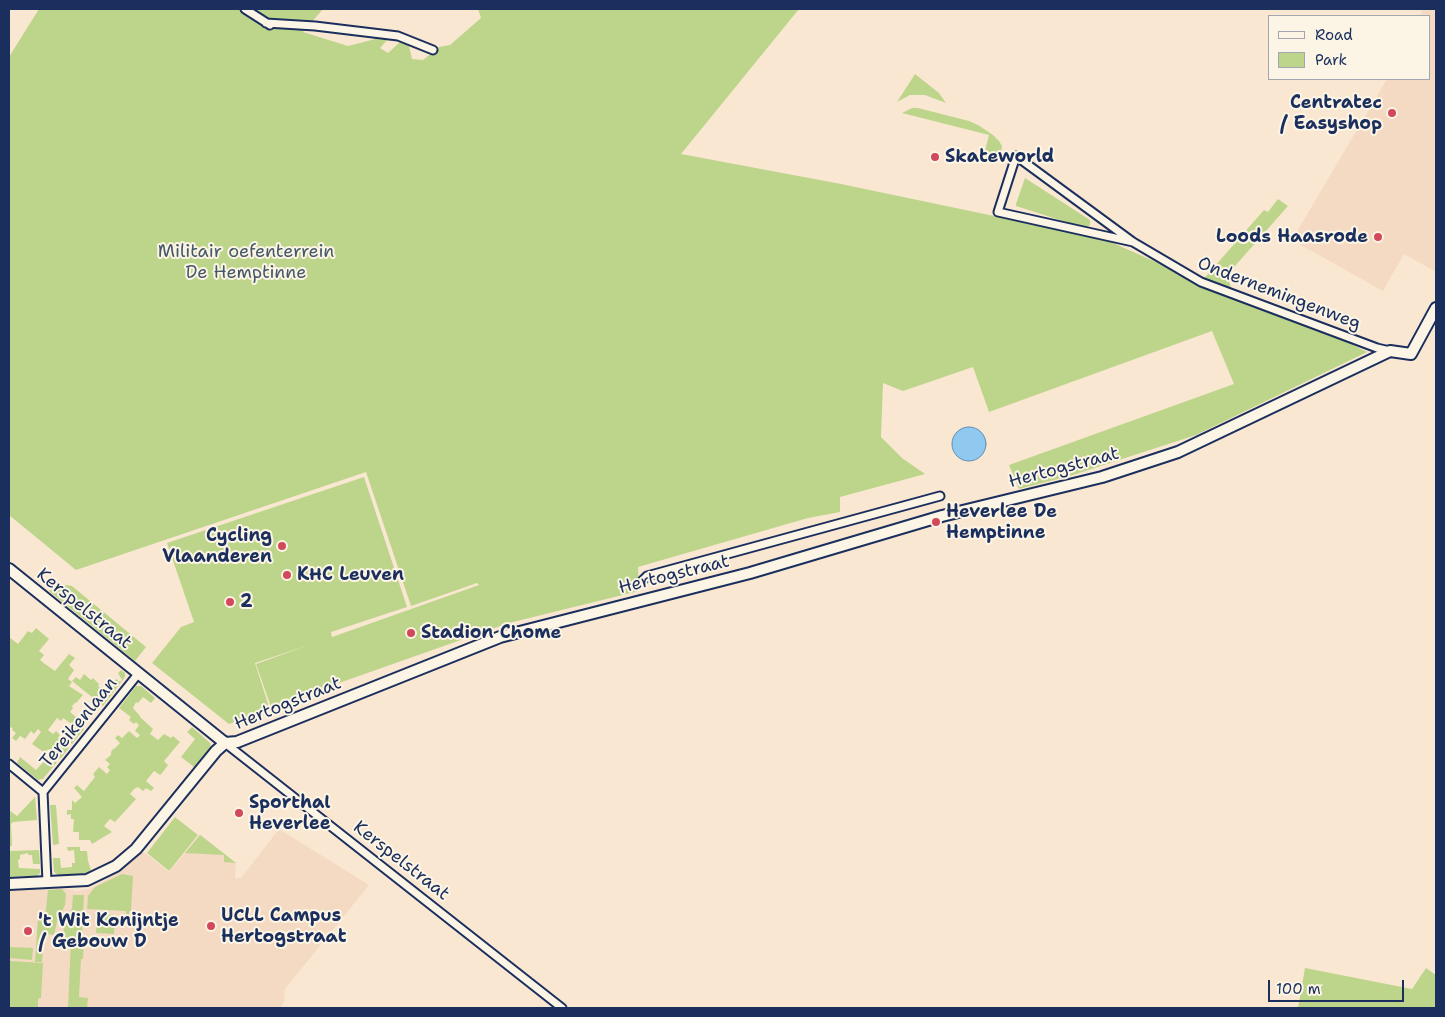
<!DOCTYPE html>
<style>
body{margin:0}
#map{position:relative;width:1445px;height:1017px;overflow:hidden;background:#fae7d2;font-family:"Shantell Sans",sans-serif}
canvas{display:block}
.frame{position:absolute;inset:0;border:10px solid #1b2f5e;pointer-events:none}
.legend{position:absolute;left:1268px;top:15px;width:162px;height:65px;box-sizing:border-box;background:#fcf5e5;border:1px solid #a2a6af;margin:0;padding:6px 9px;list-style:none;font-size:15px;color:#1b2f5e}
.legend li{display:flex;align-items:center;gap:10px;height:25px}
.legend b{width:25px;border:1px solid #a2a6af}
.scale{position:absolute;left:1268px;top:980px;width:136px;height:22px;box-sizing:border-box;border:2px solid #1b2f5e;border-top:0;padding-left:6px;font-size:15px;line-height:18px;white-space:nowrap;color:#1b2f5e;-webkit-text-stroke:4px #fcf5e5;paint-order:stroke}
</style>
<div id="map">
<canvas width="1445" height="1017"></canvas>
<div class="frame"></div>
<ul class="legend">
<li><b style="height:6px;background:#fcf5e5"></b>Road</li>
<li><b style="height:14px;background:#bdd58b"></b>Park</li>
</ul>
<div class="scale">100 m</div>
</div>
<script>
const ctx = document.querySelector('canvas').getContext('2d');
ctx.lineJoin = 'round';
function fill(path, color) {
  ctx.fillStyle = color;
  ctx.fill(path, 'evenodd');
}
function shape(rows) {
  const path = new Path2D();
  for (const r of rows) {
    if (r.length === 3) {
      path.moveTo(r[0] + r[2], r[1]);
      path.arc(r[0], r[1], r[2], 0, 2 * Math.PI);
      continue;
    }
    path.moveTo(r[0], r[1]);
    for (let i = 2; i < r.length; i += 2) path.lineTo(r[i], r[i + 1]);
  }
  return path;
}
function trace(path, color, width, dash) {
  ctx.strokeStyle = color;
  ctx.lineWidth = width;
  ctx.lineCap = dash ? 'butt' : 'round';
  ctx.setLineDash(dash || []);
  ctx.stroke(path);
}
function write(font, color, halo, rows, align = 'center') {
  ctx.font = font + ' "Shantell Sans",sans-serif';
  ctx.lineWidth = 4;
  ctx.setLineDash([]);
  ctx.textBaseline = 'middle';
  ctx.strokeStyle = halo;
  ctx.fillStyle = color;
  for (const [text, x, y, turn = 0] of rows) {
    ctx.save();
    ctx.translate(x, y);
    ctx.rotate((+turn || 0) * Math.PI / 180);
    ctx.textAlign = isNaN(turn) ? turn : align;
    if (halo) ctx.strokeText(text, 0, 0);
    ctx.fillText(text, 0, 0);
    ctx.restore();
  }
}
const built = shape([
 [1422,9,1436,9,1436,272,1404,254,1383,291,1292,240,1387,79,1429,79,1429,16,1421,16],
 [279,829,369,885,285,989,284,1002,280,1008,9,1008,9,890,62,888,77,891,89,889,107,879,123,868,140,852,145,853,169,872,200,834,236,863,235,878,241,878]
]);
const green = shape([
 [39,9,323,9,303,32,348,46,383,37,389,38,380,48,388,53,400,42,408,42,412,59,423,60,439,47,450,45,481,18,478,9,799,9,681,154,841,184,1104,239,1201,282,1264,210,1268,212,1278,199,1288,206,1227,275,1233,294,1318,331,1339,338,1367,352,1196,435,1073,475,1019,489,1009,465,1234,384,1212,331,989,412,973,367,903,391,883,383,881,437,902,458,925,474,840,497,840,512,808,518,638,567,639,591,509,623,271,707,256,664,309,645,255,663,270,710,229,724,152,663,181,627,194,622,167,543,364,477,407,607,331,632,332,637,479,585,477,583,411,606,366,472,76,570,9,515,9,57],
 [915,74,939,93,946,103,925,95,910,95,897,102],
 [912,108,918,108,969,121,978,125,993,135,999,141,1002,146,1000,159,984,155,989,135,902,113],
 [1025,178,1090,220,1090,225,1085,228,1016,206,1016,204],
 [59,584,72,586,146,647,135,661,49,591],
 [36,628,49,639,39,651,44,655,40,660,45,664,55,671,69,654,75,658,69,665,74,670,68,679,72,682,69,686,83,695,76,703,75,703,72,706,73,708,70,712,76,717,74,720,84,729,72,744,67,740,76,727,63,718,61,721,57,718,48,730,53,734,56,731,60,735,58,738,69,748,60,759,48,749,45,753,32,744,41,732,38,729,34,734,31,731,25,739,20,736,16,741,12,738,16,733,12,730,13,728,9,727,9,637,18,644,28,631,32,633],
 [121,670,125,673,125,677,103,706,72,681,76,677,80,680,84,674,91,680,93,678,99,684,98,686,106,692,116,679,120,682,122,680,118,673],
 [136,686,141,686,155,698,151,703,143,697,138,703,136,702,133,708,140,716,140,717,153,729,150,734,158,740,164,734,171,738,173,736,180,742,164,761,168,765,163,772,160,775,154,771,146,781,154,788,151,791,146,788,143,791,138,787,134,789,130,794,136,799,115,822,110,819,104,826,112,832,92,844,90,840,79,840,79,832,73,832,74,819,71,819,71,814,67,815,67,810,72,810,72,800,75,803,82,797,74,788,77,785,84,791,95,777,93,774,99,767,107,774,110,770,107,767,110,764,105,760,111,755,111,752,113,749,114,749,120,743,115,738,118,735,122,738,129,731,137,738,140,735,135,731,139,725,136,722,134,724,129,720,131,717,119,708],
 [192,727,210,743,211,747,194,767,181,757,195,739,187,732],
 [49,756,57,762,43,779,38,780,17,763,20,757,36,770],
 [35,797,37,820,13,822,11,824,12,846,9,846,9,810,17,816],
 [50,805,56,805,59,844,53,845],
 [175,817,198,835,169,871,147,853],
 [200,835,236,863,224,862,224,855,185,853],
 [67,847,80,847,80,851,87,851,88,861,91,870,87,873,65,875,58,875,54,872,53,858,60,858,61,868,72,867,72,863,75,863,74,850,68,851],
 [39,850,40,864,33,864,32,855,28,855,28,853,20,855,20,859,18,860,19,868,40,869,40,873,37,876,9,877,9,851],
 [122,874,133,876,131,911,129,911,129,918,126,918,126,911,87,909,88,896,95,887],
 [62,889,66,894,65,905,57,922,54,935,44,934,42,962,35,962,38,918,45,918,48,890],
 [73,895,84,895,82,937,84,938,83,959,81,959,79,997,88,998,87,1008,60,1008,60,1007,68,1008,71,940,63,939,64,925,72,908],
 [97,914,115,915,114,934,96,933],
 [9,947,33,948,32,960,9,958],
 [9,961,43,963,41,998,38,999,38,1008,9,1008],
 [1305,968,1412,989,1426,968,1436,975,1436,1008,1298,1008]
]);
const water = shape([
 [969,444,17]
]);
const street = shape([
 [245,9,270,25],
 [266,23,315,26,398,36,433,50],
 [1133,242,998,212,1016,156,1133,242,1201,282,1377,348,1390,351],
 [642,581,647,576,940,496],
 [225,743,562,1008],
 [9,764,43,792,47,882],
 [43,792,138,674]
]);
const secondary = shape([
 [9,569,225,743],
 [9,884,87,880,116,866,136,849,216,751,225,743,237,742,500,637,750,573,942,516,1102,477,1178,452,1390,351,1411,354,1436,308]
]);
const markers = [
 [1392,113,5,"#d1495b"],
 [935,157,5,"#d1495b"],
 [1378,237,5,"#d1495b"],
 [936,522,5,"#d1495b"],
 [282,546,5,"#d1495b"],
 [287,575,5,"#d1495b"],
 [230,602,5,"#d1495b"],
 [411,633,5,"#d1495b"],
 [239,813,5,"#d1495b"],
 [211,926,5,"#d1495b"],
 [28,931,5,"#d1495b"]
];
const poiNames = [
 ["Centratec",1382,103,"right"],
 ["/ Easyshop",1382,124,"right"],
 ["Skateworld",945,157],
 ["Loods Haasrode",1368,237,"right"],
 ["Heverlee De",946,512],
 ["Hemptinne",946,533],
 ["Cycling",272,536,"right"],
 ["Vlaanderen",272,557,"right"],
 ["KHC Leuven",297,575],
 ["2",240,602],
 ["Stadion Chome",421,633],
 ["Sporthal",249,803],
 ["Heverlee",249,824],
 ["UCLL Campus",221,916],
 ["Hertogstraat",221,937],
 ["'t Wit Konijntje",38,921],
 ["/ Gebouw D",38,942]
];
const parkNames = [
 ["Militair oefenterrein",246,252],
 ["De Hemptinne",246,273]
];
const streetNames = [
 ["Ondernemingenweg",1279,294,21],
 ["Hertogstraat",1064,468,-15],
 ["Hertogstraat",674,575,-14],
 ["Kerspelstraat",84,609,39],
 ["Hertogstraat",288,704,-22],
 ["Tereikenlaan",79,723,-51],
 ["Kerspelstraat",401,861,38]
];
fill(built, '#f4dac2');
fill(green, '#bdd58b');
fill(water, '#90c9ef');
trace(water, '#618bb5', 1);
trace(street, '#1b2f5e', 11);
trace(secondary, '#1b2f5e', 14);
trace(street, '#fcf5e5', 7);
trace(secondary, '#fcf5e5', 10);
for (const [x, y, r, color] of markers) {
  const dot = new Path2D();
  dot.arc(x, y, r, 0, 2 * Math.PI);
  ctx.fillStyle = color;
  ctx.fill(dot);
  trace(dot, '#fcf5e5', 2);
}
write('bold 18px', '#1b2f5e', '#fcf5e5', poiNames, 'left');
write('18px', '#445869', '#fcf5e5', parkNames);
write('18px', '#1b2f5e', '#fcf5e5', streetNames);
</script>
